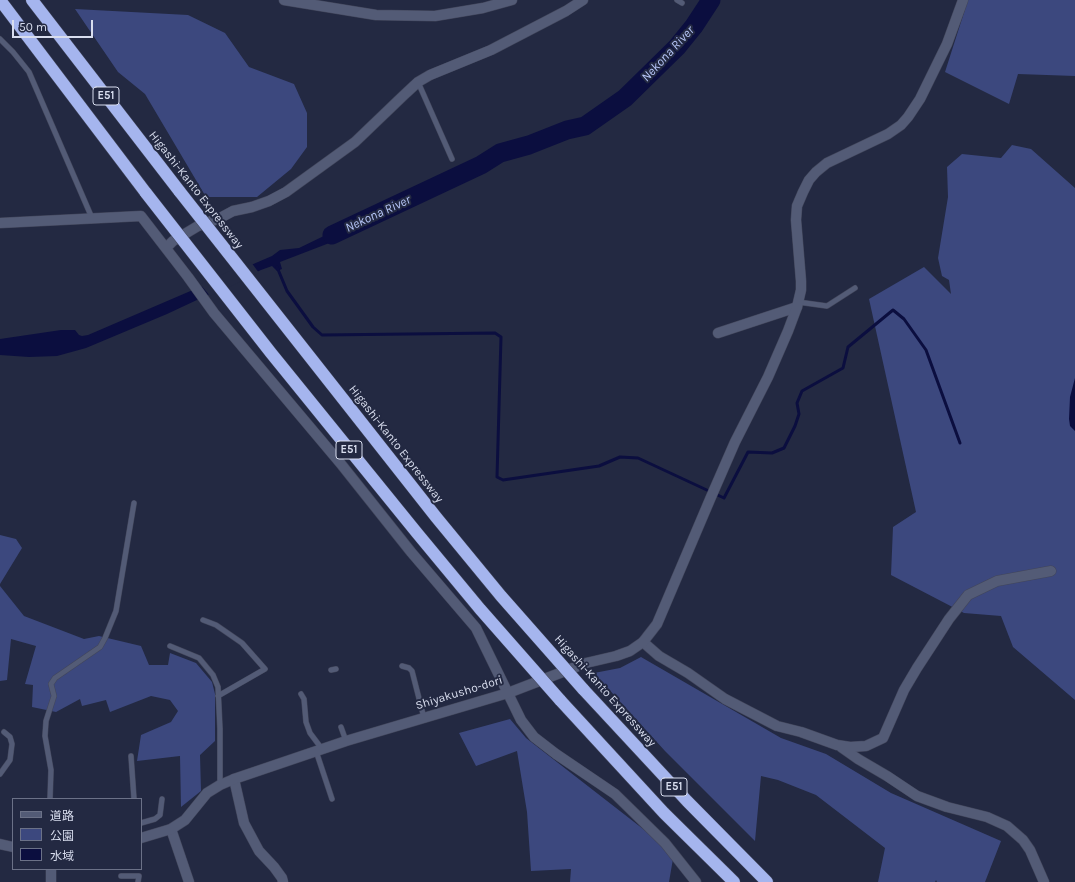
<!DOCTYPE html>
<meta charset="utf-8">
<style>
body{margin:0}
#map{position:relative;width:1075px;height:882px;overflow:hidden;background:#232942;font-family:Karla,"Noto Sans JP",sans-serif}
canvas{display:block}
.legend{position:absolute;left:12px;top:798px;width:130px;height:72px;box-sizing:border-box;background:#232942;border:1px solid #6b7187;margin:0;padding:5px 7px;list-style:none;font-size:12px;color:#d8ddee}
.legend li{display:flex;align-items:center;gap:8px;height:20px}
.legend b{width:20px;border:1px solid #6b7187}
.scale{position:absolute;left:12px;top:20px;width:81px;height:18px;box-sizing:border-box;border:2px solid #d8ddee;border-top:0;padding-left:5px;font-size:12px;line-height:14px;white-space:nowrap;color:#d8ddee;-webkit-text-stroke:3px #232942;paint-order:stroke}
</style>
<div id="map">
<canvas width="1075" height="882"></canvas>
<ul class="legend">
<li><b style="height:5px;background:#535b76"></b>道路</li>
<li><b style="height:11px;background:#3c487e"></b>公園</li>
<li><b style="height:11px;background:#0b0e3f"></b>水域</li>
</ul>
<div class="scale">50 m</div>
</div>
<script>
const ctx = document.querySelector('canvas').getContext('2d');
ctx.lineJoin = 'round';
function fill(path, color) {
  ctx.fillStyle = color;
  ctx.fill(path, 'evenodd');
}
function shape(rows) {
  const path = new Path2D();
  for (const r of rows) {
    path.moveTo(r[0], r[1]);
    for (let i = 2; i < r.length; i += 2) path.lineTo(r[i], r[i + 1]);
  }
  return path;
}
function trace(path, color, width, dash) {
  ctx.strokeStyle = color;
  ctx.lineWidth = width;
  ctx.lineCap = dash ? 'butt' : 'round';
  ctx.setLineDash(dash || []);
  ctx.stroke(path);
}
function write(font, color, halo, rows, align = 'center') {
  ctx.font = font + ' Karla,sans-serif';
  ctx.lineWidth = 4;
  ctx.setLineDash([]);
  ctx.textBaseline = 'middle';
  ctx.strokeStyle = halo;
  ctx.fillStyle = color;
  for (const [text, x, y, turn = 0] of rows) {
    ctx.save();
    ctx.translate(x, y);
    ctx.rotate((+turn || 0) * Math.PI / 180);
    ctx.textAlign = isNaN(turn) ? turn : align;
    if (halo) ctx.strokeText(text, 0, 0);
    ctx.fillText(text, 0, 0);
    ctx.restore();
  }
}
const green = shape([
 [968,0,1075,0,1075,76,1018,74,1009,104,945,72],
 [75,9,188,15,225,33,249,67,294,84,307,113,307,147,291,169,257,197,206,197,145,94,118,72],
 [1012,145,1031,149,1075,188,1075,700,1013,647,1001,616,964,613,891,575,893,527,916,512,869,299,924,267,951,294,949,280,942,276,938,258,948,197,947,167,962,154,1001,158],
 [0,535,16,539,22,548,0,584],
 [0,586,24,616,84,639,99,636,141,646,149,665,168,665,170,653,196,663,212,682,215,694,215,741,200,755,201,791,181,807,180,756,137,761,141,735,171,722,178,711,170,700,151,696,110,712,106,700,82,706,80,699,56,712,32,707,33,685,25,684,36,646,11,639,7,680,0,681],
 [641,657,781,738,826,754,891,793,1001,841,985,882,937,882,936,880,935,882,878,882,885,848,816,795,778,780,761,776,755,841,665,751,594,673,620,668],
 [510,719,526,738,674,853,669,882,570,882,571,869,531,871,527,812,517,751,476,766,459,733]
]);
const water = shape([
 [357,220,350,232,332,242,280,262,282,269,277,271,272,266,261,270,167,314,86,348,57,356,29,357,0,355,0,339,61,330,75,330,79,335,82,336,88,335,272,256,280,250,299,248],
 [1075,378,1075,431,1070,426,1069,419,1070,397]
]);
const pier = shape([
 [251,262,259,273,210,296,200,284]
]);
const stream = shape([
 [277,267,287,291,313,327,322,335,495,333,501,337,497,477,503,480,599,466,620,457,638,458,724,498,748,452,772,453,784,448,795,426,799,414,797,403,802,391,843,368,848,347,893,310,904,319,926,350,960,443]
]);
const river = shape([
 [332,235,481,165,500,153,529,145,567,130,585,126,625,98,677,47,694,26,711,0]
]);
const service = shape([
 [677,0,682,3],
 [0,39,13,52,29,72,92,218],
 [418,82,452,159],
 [798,302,827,306,855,288],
 [203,620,216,625,242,643,265,669,218,696],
 [170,646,199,658,213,675,218,687,220,729,220,785],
 [402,666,409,668,412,671,424,718],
 [331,670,336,669],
 [301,694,304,699,306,722,310,733,322,749],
 [341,727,346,741],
 [316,751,332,799],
 [131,756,134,799],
 [0,774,10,760,12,744,10,737,4,732],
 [50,799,51,770,45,736,46,721,54,696,51,684,55,678,100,647,105,638,116,611,134,503],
 [141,823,155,819,160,815,162,799],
 [121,876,139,876,138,882]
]);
const minor = shape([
 [0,223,141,216,188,277,214,313,341,464,411,552,476,628,521,720,534,737,556,754,615,794,665,843,696,882],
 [166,248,173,241,198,226,220,218,233,211,252,207,269,201,286,192,355,142,404,95,418,82,430,75,491,50,566,11,583,0],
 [718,333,797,307],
 [643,642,659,656,688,673,725,699,777,726,801,732,837,745,850,747,866,746,883,738,904,690,917,668,949,619,968,595,997,581,1051,571],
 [841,747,858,759,887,776,917,796,947,807,987,817,1007,826,1023,840,1030,850,1044,882],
 [234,779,244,823,259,851,274,867,282,878,283,882],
 [171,829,189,882],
 [51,869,51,882]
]);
const tertiary = shape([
 [284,0,376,15,435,16,483,8,512,0],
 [141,838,171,829,185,820,207,793,220,785,234,779,346,741,508,693,586,663,616,656,630,651,643,642,657,624,711,497,735,442,768,377,788,331,797,307,801,290,801,281,796,220,797,206,803,192,809,180,816,172,827,163,888,134,901,125,908,117,920,99,947,44,963,0],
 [0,844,13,847]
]);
const motorway = shape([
 [0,0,146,193],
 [32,0,180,192],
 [583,689,687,801,767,882],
 [560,700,664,813,734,882]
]);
const motorwayBridge = shape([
 [180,192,436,517,501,596,583,689],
 [146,193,271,353,417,533,480,609,560,700]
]);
const shields = [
 [106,96,26],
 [349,450,26],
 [674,787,26]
];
const shieldNames = [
 ["E51",106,96],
 ["E51",349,450],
 ["E51",674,787]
];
const streetNames = [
 ["Higashi-Kanto Expressway",196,190,52],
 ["Higashi-Kanto Expressway",396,444,52],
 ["Higashi-Kanto Expressway",605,691,48],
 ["Shiyakusho-dori",459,693,-17]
];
const waterNames = [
 ["Nekona River",668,54,-47],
 ["Nekona River",378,214,-25]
];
fill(green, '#3c487e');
fill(water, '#0b0e3f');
fill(pier, '#232942');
trace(stream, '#0b0e3f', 3);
trace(river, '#0b0e3f', 19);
trace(service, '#42465b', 6);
trace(minor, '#42465b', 11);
trace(tertiary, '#42465b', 11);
trace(motorway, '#42465b', 13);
trace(service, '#535b76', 5);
trace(minor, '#535b76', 10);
trace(tertiary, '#535b76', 10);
trace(motorway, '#a5b5ee', 12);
trace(motorwayBridge, '#42465b', 13, []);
trace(motorwayBridge, '#a5b5ee', 12);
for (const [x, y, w] of shields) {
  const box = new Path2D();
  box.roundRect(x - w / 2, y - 9, w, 18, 3);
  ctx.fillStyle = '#232942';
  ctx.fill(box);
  trace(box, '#d8ddee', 1);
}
write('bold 11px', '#d8ddee', null, shieldNames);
write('12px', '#d8ddee', '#232942', streetNames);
write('italic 13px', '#b5c4f6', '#232942', waterNames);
</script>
